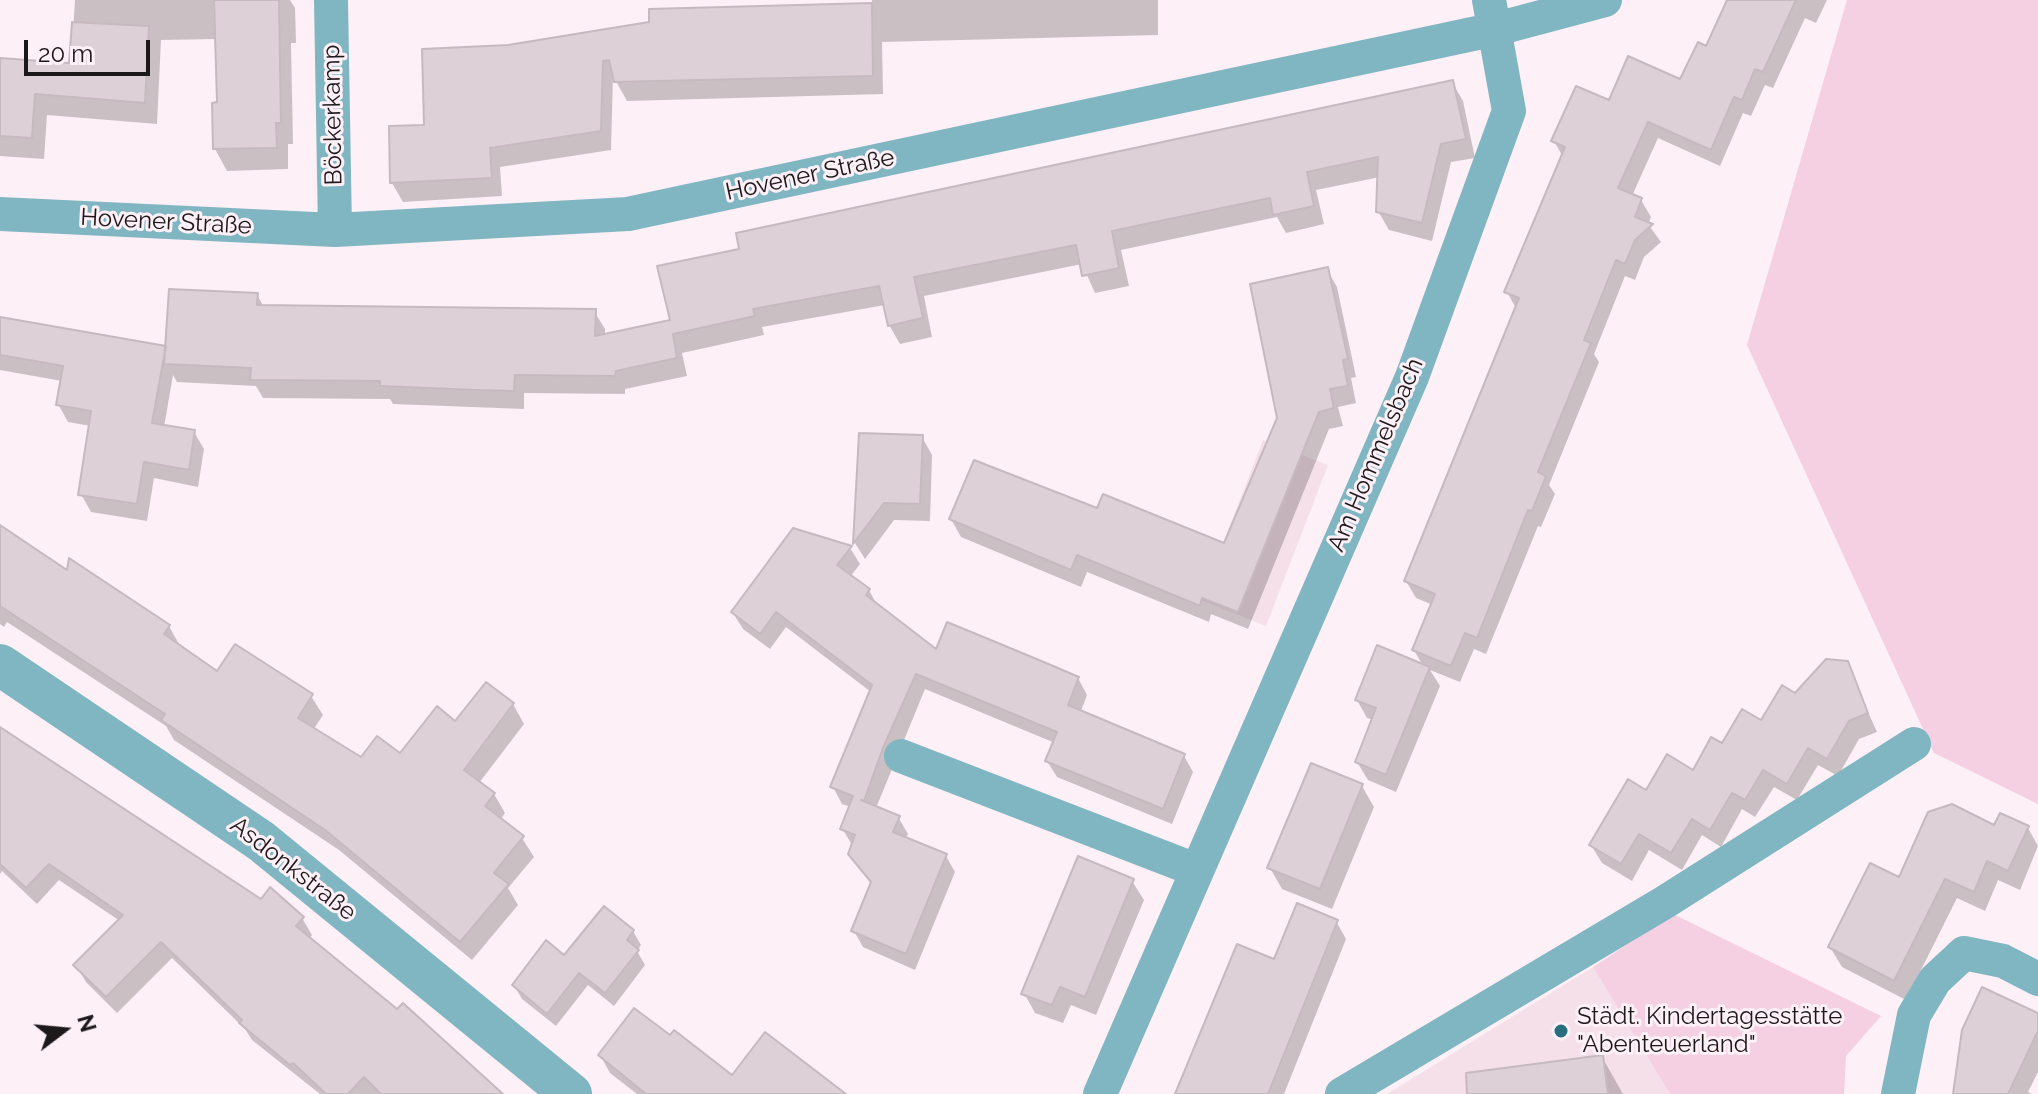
<!DOCTYPE html>
<meta charset="utf-8">
<style>
body{margin:0}
#map{position:relative;width:2038px;height:1094px;overflow:hidden;background:#fdf0f6;font-family:Raleway,sans-serif}
canvas{display:block}
.north{position:absolute;left:24px;top:990px;width:80px;height:80px;-webkit-text-stroke:6px #fdf0f6;paint-order:stroke;rotate:74deg;font-size:22px;font-weight:700;line-height:32px;text-align:center;color:#1d181a}
.north::after{content:'';display:block;margin:auto;width:28px;height:36px;background:#1d181a;clip-path:polygon(50% 0,100% 100%,50% 72%,0 100%)}
.scale{position:absolute;left:24px;top:40px;width:126px;height:36px;box-sizing:border-box;border:4px solid #1d181a;border-top:0;padding-left:10px;font-size:24px;line-height:28px;white-space:nowrap;color:#1d181a;-webkit-text-stroke:6px #fdf0f6;paint-order:stroke}
</style>
<div id="map">
<canvas width="2038" height="1094"></canvas>
<div class="north">N</div>
<div class="scale">20 m</div>
</div>
<script>
const ctx = document.querySelector('canvas').getContext('2d');
ctx.lineJoin = 'round';
function fill(path, color) {
  ctx.fillStyle = color;
  ctx.fill(path, 'evenodd');
}
function shape(rows) {
  const path = new Path2D();
  for (const r of rows) {
    path.moveTo(r[0], r[1]);
    for (let i = 2; i < r.length; i += 2) path.lineTo(r[i], r[i + 1]);
  }
  return path;
}
function trace(path, color, width, dash) {
  ctx.strokeStyle = color;
  ctx.lineWidth = width;
  ctx.lineCap = dash ? 'butt' : 'round';
  ctx.setLineDash(dash || []);
  ctx.stroke(path);
}
function write(font, color, halo, rows, align = 'center') {
  ctx.font = font + ' Raleway,sans-serif';
  ctx.lineWidth = 6;
  ctx.setLineDash([]);
  ctx.textBaseline = 'middle';
  ctx.strokeStyle = halo;
  ctx.fillStyle = color;
  for (const [text, x, y, turn = 0] of rows) {
    ctx.save();
    ctx.translate(x, y);
    ctx.rotate((+turn || 0) * Math.PI / 180);
    ctx.textAlign = isNaN(turn) ? turn : align;
    if (halo) ctx.strokeText(text, 0, 0);
    ctx.fillText(text, 0, 0);
    ctx.restore();
  }
}
const built = shape([
 [1263,440,1328,465,1266,626,1201,600],
 [1593,967,1670,1094,1387,1094]
]);
const green = shape([
 [1847,0,2038,0,2038,804,1934,753,1747,345],
 [1673,914,1881,1016,1846,1056,1844,1094,1670,1094,1593,967]
]);
const shadow = shape([
 [75,0,290,0,295,8,296,43,291,43,293,144,288,144,288,169,227,171,215,149,219,104,217,39,161,40,157,124,47,115,44,159,0,156,0,60,71,65],
 [872,0,1158,0,1158,35,882,42,883,94,627,101,613,76,611,150,500,167,502,196,403,202,392,183,426,127,508,47,872,5],
 [1752,0,1827,0,1816,23,1805,18,1773,88,1765,85,1751,116,1743,113,1720,166,1658,138,1632,196,1641,200,1651,217,1648,224,1661,242,1644,257,1635,280,1625,276,1594,354,1599,362,1549,485,1555,494,1541,527,1538,526,1486,654,1474,649,1460,682,1430,670,1440,686,1396,792,1368,780,1357,762,1374,720,1367,718,1357,700,1423,666,1414,650,1433,605,1416,598,1406,581,1517,310,1507,292,1563,157,1554,141,1610,103,1681,82,1707,48],
 [1452,82,1463,101,1475,158,1451,162,1432,241,1389,230,1378,211,1380,177,1316,190,1324,224,1286,233,1277,217,1121,250,1129,286,1095,293,1082,264,924,296,932,337,900,344,889,325,885,305,762,327,764,335,682,353,687,376,625,389,625,394,524,393,524,409,393,404,390,399,263,398,256,386,177,382,173,375,164,427,194,432,204,449,198,487,154,478,147,521,91,512,81,494,91,426,68,422,58,404,62,381,0,370,0,319,167,349,257,295,264,307,594,311,605,329,605,336,672,322],
 [1327,270,1337,287,1356,377,1351,378,1356,403,1338,407,1343,426,1329,429,1248,629,1211,614,1209,622,1087,572,1081,587,961,537,951,519,1098,511,1225,546,1279,418],
 [861,435,922,437,932,455,930,521,894,520,865,559,855,543],
 [0,537,169,626,180,646,218,674,311,696,323,715,313,730,362,760,401,756,456,724,513,704,524,724,479,783,494,794,505,813,500,820,522,838,534,857,508,888,518,905,472,960,339,850,174,740,166,726,7,622,4,627,0,624],
 [850,548,860,564,850,577,869,590,878,607,937,653,1078,678,1087,695,1081,711,1184,756,1193,772,1172,824,1057,777,1047,761,1055,743,925,689,876,808,898,817,908,834,905,839,946,856,955,872,915,970,863,947,854,931,872,885,850,853,852,845,842,828,851,807,842,804,833,787,871,692,786,627,770,649,743,629,733,613],
 [1846,663,1877,732,1859,739,1838,776,1818,765,1797,800,1774,787,1755,817,1742,809,1721,847,1702,835,1682,870,1649,850,1632,881,1602,863,1591,845,1647,792,1694,772,1723,746],
 [0,729,261,901,302,918,312,935,309,939,498,1094,320,1094,252,1040,245,1029,172,958,117,1013,86,982,76,965,120,921,59,880,37,904,2,871,0,874],
 [1362,786,1374,807,1332,909,1282,889,1270,868],
 [1995,828,2028,828,2038,846,2020,890,1998,880,1985,911,1957,898,1906,1000,1842,967,1830,947,1900,880],
 [1132,881,1144,900,1096,1015,1071,1005,1063,1023,1035,1013,1024,993],
 [1336,921,1346,939,1284,1094,1175,1094,1275,962],
 [633,931,641,945,637,951,645,965,614,1006,588,985,556,1026,522,999,514,985,565,958],
 [2038,1015,2038,1072,2028,1092,2032,1094,1955,1094],
 [670,1038,733,1078,843,1094,637,1094,610,1073,600,1055],
 [1602,1057,1623,1094,1529,1094]
]);
const building = shape([
 [214,0,279,0,281,123,276,123,277,148,213,149,212,103,217,102,214,0],
 [1727,0,1796,0,1763,72,1755,69,1742,100,1734,97,1711,150,1648,122,1618,188,1642,198,1635,217,1653,224,1635,240,1625,264,1616,260,1584,340,1591,343,1538,472,1546,476,1532,511,1528,510,1477,638,1465,633,1451,666,1412,650,1435,594,1404,581,1519,298,1504,292,1565,147,1551,141,1576,86,1609,100,1628,56,1680,79,1698,42,1706,46,1727,0],
 [872,3,873,76,614,82,609,60,603,61,601,131,490,148,492,178,390,183,389,126,424,125,422,49,508,45,649,22,649,9,872,3],
 [72,22,149,26,145,103,35,94,32,138,0,136,0,58,69,63,72,22],
 [1453,80,1466,139,1441,144,1422,223,1376,212,1378,157,1307,172,1314,206,1273,215,1270,198,1112,231,1119,268,1082,276,1076,245,914,277,923,318,888,326,879,286,753,309,755,316,673,334,677,358,616,371,615,376,515,375,514,391,475,390,380,386,380,381,250,380,251,368,164,364,169,289,258,293,257,305,596,309,595,336,670,320,657,266,739,249,736,233,1453,80],
 [1328,267,1348,359,1343,360,1348,386,1330,389,1334,408,1319,412,1238,612,1202,598,1200,606,1077,555,1071,570,949,519,974,460,1097,508,1103,494,1224,543,1277,418,1250,284,1328,267],
 [0,317,166,346,152,423,195,430,189,470,144,462,137,504,78,495,91,411,56,405,63,366,0,355,0,317],
 [859,433,923,435,920,504,884,503,853,544,859,433],
 [0,525,67,570,69,558,170,625,164,634,217,671,235,644,313,694,298,718,361,757,377,736,400,753,437,706,455,721,486,682,514,703,464,770,495,793,485,806,524,836,494,873,509,884,460,942,325,830,161,720,165,714,0,606,0,525],
 [793,528,852,546,837,565,870,589,866,595,936,649,947,622,1039,660,1079,677,1068,705,1185,754,1163,809,1045,761,1057,732,916,674,883,748,864,801,861,800,900,816,893,832,947,854,906,954,851,931,871,882,848,854,855,835,840,829,853,796,830,787,872,685,776,612,760,634,731,612,793,528],
 [1377,645,1430,667,1386,775,1355,762,1376,708,1355,700,1377,645],
 [1826,659,1848,661,1868,713,1849,721,1827,759,1808,748,1787,784,1763,770,1745,800,1732,793,1710,830,1692,819,1671,853,1639,834,1621,864,1589,845,1628,779,1646,790,1667,754,1693,770,1711,737,1722,743,1742,709,1761,720,1782,685,1795,693,1826,659],
 [0,727,261,899,270,887,304,917,296,926,397,1009,403,1003,503,1094,381,1094,364,1077,348,1094,326,1094,293,1063,290,1065,239,1023,242,1020,161,942,106,997,73,965,123,915,49,864,26,888,0,864,0,727],
 [1311,763,1363,784,1320,889,1267,868,1311,763],
 [1952,804,1994,825,2000,813,2029,826,2008,871,1987,861,1974,892,1945,879,1894,981,1828,947,1870,863,1899,877,1928,812,1952,804],
 [1078,856,1134,879,1085,997,1060,987,1052,1005,1021,994,1078,856],
 [1297,903,1338,920,1268,1094,1175,1094,1237,944,1274,959,1297,903],
 [604,906,634,930,627,940,639,950,605,993,579,973,547,1014,512,985,546,940,564,955,604,906],
 [1982,987,2038,1013,2038,1031,2008,1094,1953,1094,1962,1030,1982,987],
 [634,1008,670,1035,674,1030,732,1075,765,1032,846,1094,646,1094,598,1055,634,1008],
 [1603,1055,1608,1094,1467,1094,1466,1073,1603,1055]
]);
const minor = shape([
 [331,0,335,230],
 [0,214,335,230,628,214,1496,29,1605,0],
 [901,756,1196,870],
 [1100,1094,1412,377,1509,111,1489,0],
 [1342,1094,1665,902,1914,744],
 [1898,1094,1914,1015,1935,980,1964,953,2003,961,2038,979]
]);
const tertiary = shape([
 [0,665,261,841,571,1094]
]);
const markers = [
 [1561,1031,8,"#296e7e"]
];
const streetNames = [
 ["Böckerkamp",333,115,-91],
 ["Hovener Straße",810,175,-12],
 ["Hovener Straße",166,222,3],
 ["Am Hommelsbach",1376,455,-67],
 ["Asdonkstraße",293,869,38]
];
const poiNames = [
 ["Städt. Kindertagesstätte",1577,1017],
 ["\"Abenteuerland\"",1577,1045]
];
fill(built, '#f5e0ea');
fill(green, '#f5cfe2');
fill(shadow, '#0003');
fill(building, '#ddd1d7');
trace(building, '#c6b9bf', 2);
trace(minor, '#80b5c2', 34);
trace(tertiary, '#80b5c2', 42);
for (const [x, y, r, color] of markers) {
  const dot = new Path2D();
  dot.arc(x, y, r, 0, 2 * Math.PI);
  ctx.fillStyle = color;
  ctx.fill(dot);
  trace(dot, '#fdf0f6', 3);
}
write('24px', '#1d181a', '#fdf0f6', streetNames);
write('24px', '#1d181a', '#fdf0f6', poiNames, 'left');
</script>
